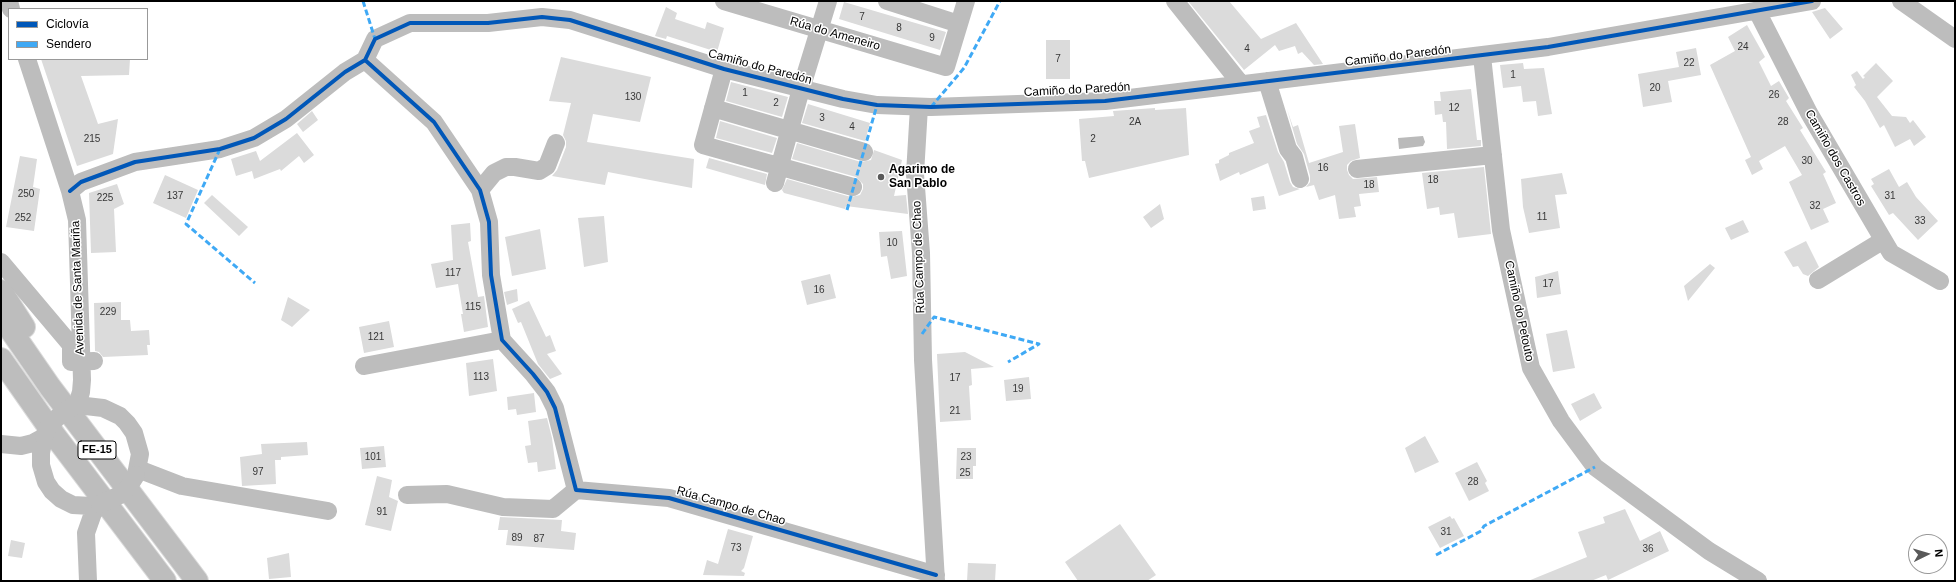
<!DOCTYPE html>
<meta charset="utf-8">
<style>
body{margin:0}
#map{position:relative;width:1956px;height:582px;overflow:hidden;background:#fff;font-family:Helvetica,sans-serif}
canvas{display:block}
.frame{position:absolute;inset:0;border:2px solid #000;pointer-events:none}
.legend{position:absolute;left:8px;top:8px;width:140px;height:52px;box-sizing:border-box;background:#fff;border:1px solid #999;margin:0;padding:5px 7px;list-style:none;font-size:12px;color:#000}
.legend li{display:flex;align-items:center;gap:8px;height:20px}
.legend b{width:20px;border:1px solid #999}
.north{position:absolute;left:1908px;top:534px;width:40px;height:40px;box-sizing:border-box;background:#fff;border:1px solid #999;border-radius:50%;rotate:85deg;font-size:11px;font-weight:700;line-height:16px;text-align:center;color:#000}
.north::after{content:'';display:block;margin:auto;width:14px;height:18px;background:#595959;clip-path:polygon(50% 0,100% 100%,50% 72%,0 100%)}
</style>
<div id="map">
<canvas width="1956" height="582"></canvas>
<div class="frame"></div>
<ul class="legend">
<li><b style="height:5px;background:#0057b8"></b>Ciclovía</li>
<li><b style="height:5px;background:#3fa9f5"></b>Sendero</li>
</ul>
<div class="north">N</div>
</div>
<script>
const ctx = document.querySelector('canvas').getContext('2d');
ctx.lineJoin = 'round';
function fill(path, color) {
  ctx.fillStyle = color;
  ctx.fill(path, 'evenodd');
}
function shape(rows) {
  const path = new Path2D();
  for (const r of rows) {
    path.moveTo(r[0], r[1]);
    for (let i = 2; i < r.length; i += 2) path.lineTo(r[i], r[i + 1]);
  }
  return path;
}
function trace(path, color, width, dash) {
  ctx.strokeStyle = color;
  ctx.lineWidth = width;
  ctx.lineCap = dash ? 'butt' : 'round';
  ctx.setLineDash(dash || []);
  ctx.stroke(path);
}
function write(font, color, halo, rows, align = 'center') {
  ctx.font = font + ' Helvetica,sans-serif';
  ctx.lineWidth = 3;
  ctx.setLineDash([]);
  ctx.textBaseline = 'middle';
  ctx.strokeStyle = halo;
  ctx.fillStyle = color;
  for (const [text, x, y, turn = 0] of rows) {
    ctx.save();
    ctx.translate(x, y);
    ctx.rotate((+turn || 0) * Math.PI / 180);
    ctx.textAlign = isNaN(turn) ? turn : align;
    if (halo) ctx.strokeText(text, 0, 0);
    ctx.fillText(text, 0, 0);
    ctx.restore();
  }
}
const water = shape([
 [1423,136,1425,142,1423,146,1399,149,1398,138]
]);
const building = shape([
 [1188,1,1229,1,1261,39,1296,23,1323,64,1314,65,1302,52,1298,54,1295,46,1279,51,1275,45,1244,70],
 [844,2,946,32,940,50,839,19],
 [666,7,677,13,675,19,705,29,707,22,724,28,717,52,667,36,666,39,655,36],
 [1825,8,1843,29,1830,39,1812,12],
 [1747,25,1765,57,1759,62,1771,86,1779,81,1789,98,1786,101,1803,128,1800,130,1826,172,1823,174,1836,203,1823,209,1829,222,1811,230,1789,182,1802,175,1785,146,1759,161,1763,169,1752,175,1745,160,1751,157,1710,65,1735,51,1728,37],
 [1046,40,1070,40,1070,79,1046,79],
 [1696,48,1701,75,1668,81,1672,102,1643,107,1638,74,1679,67,1676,52],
 [561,57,651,77,640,122,593,114,587,142,694,159,692,188,608,172,605,185,552,176,557,170,566,147,566,141,563,135,571,103,549,101],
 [41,59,130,59,129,75,81,76,98,124,118,119,113,154,77,166],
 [1523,63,1524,69,1544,68,1552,114,1538,116,1536,101,1523,102,1521,86,1503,88,1500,65],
 [1876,63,1893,81,1877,97,1892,116,1906,117,1910,123,1913,120,1926,137,1914,146,1910,139,1895,147,1884,125,1880,128,1865,101,1854,87,1856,85,1851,75,1857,71,1863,79,1865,77,1863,76],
 [731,82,788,97,782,117,726,101],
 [1471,89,1477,140,1481,140,1481,146,1447,149,1446,122,1443,122,1442,114,1435,115,1434,101,1441,101,1440,92],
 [808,104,870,123,865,141,802,123],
 [1155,108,1155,110,1186,108,1189,155,1089,178,1085,161,1082,161,1079,119,1114,116,1113,111],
 [1287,109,1293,127,1298,125,1309,163,1343,152,1339,126,1355,124,1360,158,1351,161,1347,165,1347,170,1349,175,1353,179,1377,177,1379,192,1359,194,1361,206,1354,207,1356,217,1339,219,1335,195,1319,200,1314,185,1306,187,1310,182,1310,176,1304,154,1297,144],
 [312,111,318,120,303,132,297,124],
 [1266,115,1278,152,1284,162,1290,182,1293,187,1300,189,1279,196,1268,163,1240,175,1239,172,1220,181,1215,164,1219,163,1219,160,1229,155,1229,153,1254,143,1249,131,1260,127,1257,117],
 [720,121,777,138,772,153,716,138],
 [297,133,314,155,304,163,299,156,281,171,280,169,254,179,252,171,236,176,231,159,256,151,260,161],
 [797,143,861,162,871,160,874,150,902,160,894,196,906,195,908,214,846,206,845,209,784,193,782,190,787,179,851,197,860,195,863,189,863,184,856,177,792,159],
 [20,156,37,159,33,187,40,189,34,231,6,227],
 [709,158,767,174,765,185,706,168],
 [1484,167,1491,234,1458,238,1454,213,1440,215,1439,207,1427,209,1422,173],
 [1889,169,1899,187,1907,182,1916,197,1938,221,1918,240,1893,213,1889,215,1871,186,1874,184,1871,179],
 [1562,173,1567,194,1555,195,1560,228,1529,233,1523,207,1521,179],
 [165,175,198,190,186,218,153,203],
 [117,184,124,204,114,209,116,252,91,253,89,193],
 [212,195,248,227,239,236,204,203],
 [1264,196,1266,209,1253,211,1251,198],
 [1160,204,1164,219,1151,228,1143,217],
 [604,216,608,262,584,267,578,218],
 [1743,220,1749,232,1731,240,1725,228],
 [470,223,471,241,468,242,478,297,484,296,488,327,464,332,461,314,463,314,458,284,436,288,431,264,453,260,451,225],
 [540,229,546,269,512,276,505,237],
 [902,231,907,276,891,279,887,256,881,257,879,232],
 [1806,241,1819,267,1808,276,1803,274,1798,266,1793,267,1784,252],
 [1710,264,1715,268,1688,301,1684,286],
 [1558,271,1561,294,1537,298,1535,277],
 [830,274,836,298,807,305,801,281],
 [517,289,518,301,507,305,504,292],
 [288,297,310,310,292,327,281,320],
 [529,301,546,337,550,335,556,351,547,354,562,374,550,379,538,364,521,322,518,323,512,309],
 [121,302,121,320,130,320,131,331,149,330,150,345,147,345,148,355,103,357,99,352,95,351,94,303],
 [389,321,394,347,364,353,359,327],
 [1567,330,1575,368,1553,372,1546,334],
 [965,352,994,367,971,369,972,385,969,386,971,420,940,422,937,354],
 [493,359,497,391,469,396,466,363],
 [1029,377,1031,399,1006,401,1004,380],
 [534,393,536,412,517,415,516,409,508,410,507,397],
 [1594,393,1602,408,1580,421,1571,404],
 [547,418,552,438,556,469,538,472,537,462,528,463,525,446,531,445,528,421],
 [1425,436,1439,462,1415,473,1405,448],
 [307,442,308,455,281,457,281,460,275,460,276,484,242,486,240,457,262,454,261,444],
 [384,446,386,467,362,469,360,448],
 [957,448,976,448,976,466,973,466,973,479,956,479],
 [1477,462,1487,481,1485,483,1489,491,1469,501,1455,473],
 [377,476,392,480,389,497,398,501,391,531,365,525],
 [1625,509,1640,541,1660,531,1669,551,1608,580,1606,575,1591,581,1528,581,1587,557,1578,532,1605,523,1603,517],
 [1450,516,1452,519,1454,518,1464,536,1440,548,1428,527],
 [500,517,562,520,561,531,576,533,574,550,506,545,508,530,498,530],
 [1120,524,1156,575,1147,581,1078,581,1065,562],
 [728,529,753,536,744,568,741,571,745,573,744,576,703,575,707,560,718,564],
 [11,540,25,543,22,558,8,556],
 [289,553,291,577,269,579,267,558],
 [968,563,996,564,995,581,967,581]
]);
const minor = shape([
 [9,1,11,9],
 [724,1,946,67,966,1],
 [887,1,959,24],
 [1175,1,1241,84],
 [1901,1,1955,39],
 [1757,11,1809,113,1891,253,1940,281],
 [1482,56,1501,230,1531,368,1561,421,1595,467,1709,551,1758,581],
 [27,59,70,191,77,220,82,380,81,392,77,405,103,408,120,416,127,423,134,433,140,454,136,475],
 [365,60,375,39,410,23,488,23,542,17,570,20,724,69,843,99,877,105,931,107,1105,101,1548,47,1812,1],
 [724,69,703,145,853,187],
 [1267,81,1288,149,1294,157,1300,179],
 [919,107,915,174,921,253,923,360,936,581],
 [713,108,864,152],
 [1357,169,1493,155],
 [775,183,801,89,828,1],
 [480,190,494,173,506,167,515,167,539,171,547,166,556,143],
 [70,191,81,182,135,162,220,149,254,138,286,119,345,72,365,60,434,122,480,190,489,222,491,275,502,340,533,374,547,392,555,408,576,490,669,498,936,575],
 [1,262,71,345,71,362,94,361],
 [1818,280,1882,241],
 [364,366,502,340],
 [44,437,41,453,41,465,46,482,52,491,61,499,73,505,91,506,100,504],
 [1,444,21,446,33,443,44,437],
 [138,469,182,486,328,511],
 [407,495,447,494,503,507,553,509,576,490],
 [88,581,86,533,93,513,100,504]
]);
const highway = shape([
 [1,291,24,327],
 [1,316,50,387,197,581],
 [1,359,55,436,165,581]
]);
const minorBridge = shape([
 [44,437,49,426,58,417,71,407,77,405],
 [100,504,120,495,128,488,136,475]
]);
const quiet = shape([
 [363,1,375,39],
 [931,107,964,68,1000,1],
 [220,149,186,224,255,283],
 [847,210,877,105],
 [922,334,934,317,1039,344,1008,362],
 [1436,555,1481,531,1484,526,1595,467]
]);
const cycleway = shape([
 [365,60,375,39,410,23,488,23,542,17,570,20,724,69,843,99,877,105,931,107,1105,101,1548,47,1812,1],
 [70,191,81,182,135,162,220,149,254,138,286,119,345,72,365,60,434,122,480,190,489,222,491,275,502,340,533,374,547,392,555,408,576,490,669,498,936,575]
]);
const markers = [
 [881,177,4,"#595959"]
];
const numberNames = [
 ["7",862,17],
 ["8",899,28],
 ["9",932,38],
 ["24",1743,47],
 ["4",1247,49],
 ["7",1058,59],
 ["22",1689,63],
 ["1",1513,75],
 ["20",1655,88],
 ["1",745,93],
 ["26",1774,95],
 ["130",633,97],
 ["2",776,103],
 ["12",1454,108],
 ["3",822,118],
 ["2A",1135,122],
 ["28",1783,122],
 ["4",852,127],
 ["215",92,139],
 ["2",1093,139],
 ["30",1807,161],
 ["16",1323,168],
 ["18",1433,180],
 ["18",1369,185],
 ["250",26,194],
 ["137",175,196],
 ["31",1890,196],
 ["225",105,198],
 ["32",1815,206],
 ["11",1542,217],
 ["252",23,218],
 ["33",1920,221],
 ["10",892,243],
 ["117",453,273],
 ["17",1548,284],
 ["16",819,290],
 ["115",473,307],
 ["229",108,312],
 ["121",376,337],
 ["113",481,377],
 ["17",955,378],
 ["19",1018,389],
 ["21",955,411],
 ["101",373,457],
 ["23",966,457],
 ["97",258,472],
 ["25",965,473],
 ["28",1473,482],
 ["91",382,512],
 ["31",1446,532],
 ["89",517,538],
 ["87",539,539],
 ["73",736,548],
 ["36",1648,549]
];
const shields = [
 [97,450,38]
];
const shieldNames = [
 ["FE-15",97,450]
];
const streetNames = [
 ["Rúa do Ameneiro",835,34,16],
 ["Camiño do Paredón",1398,56,-7],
 ["Camiño do Paredón",760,67,15],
 ["Camiño do Paredón",1077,90,-3],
 ["Camiño dos Castros",1835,158,60],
 ["Rúa Campo de Chao",919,257,-92],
 ["Avenida de Santa Mariña",78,288,-92],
 ["Camiño do Petouto",1519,311,78],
 ["Rúa Campo de Chao",731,506,16]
];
const poiNames = [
 ["Agarimo de",889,170],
 ["San Pablo",889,184]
];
fill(water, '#bababa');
fill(building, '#dbdbdb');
trace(highway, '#dbdbdb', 24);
trace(minor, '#bdbdbd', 18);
trace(highway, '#bdbdbd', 22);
trace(minorBridge, '#bdbdbd', 18);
trace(quiet, '#3fa9f5', 3, [6, 3]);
trace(cycleway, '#0057b8', 4);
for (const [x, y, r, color] of markers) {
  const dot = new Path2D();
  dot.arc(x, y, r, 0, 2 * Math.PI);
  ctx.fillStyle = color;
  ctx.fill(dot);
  trace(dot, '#fff', 1.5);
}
write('10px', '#373737', null, numberNames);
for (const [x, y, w] of shields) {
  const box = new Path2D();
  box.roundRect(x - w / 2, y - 9, w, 18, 3);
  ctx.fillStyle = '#fff';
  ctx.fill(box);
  trace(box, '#000', 1);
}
write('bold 11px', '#000', null, shieldNames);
write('12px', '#000', '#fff', streetNames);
write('bold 12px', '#000', '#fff', poiNames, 'left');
</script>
